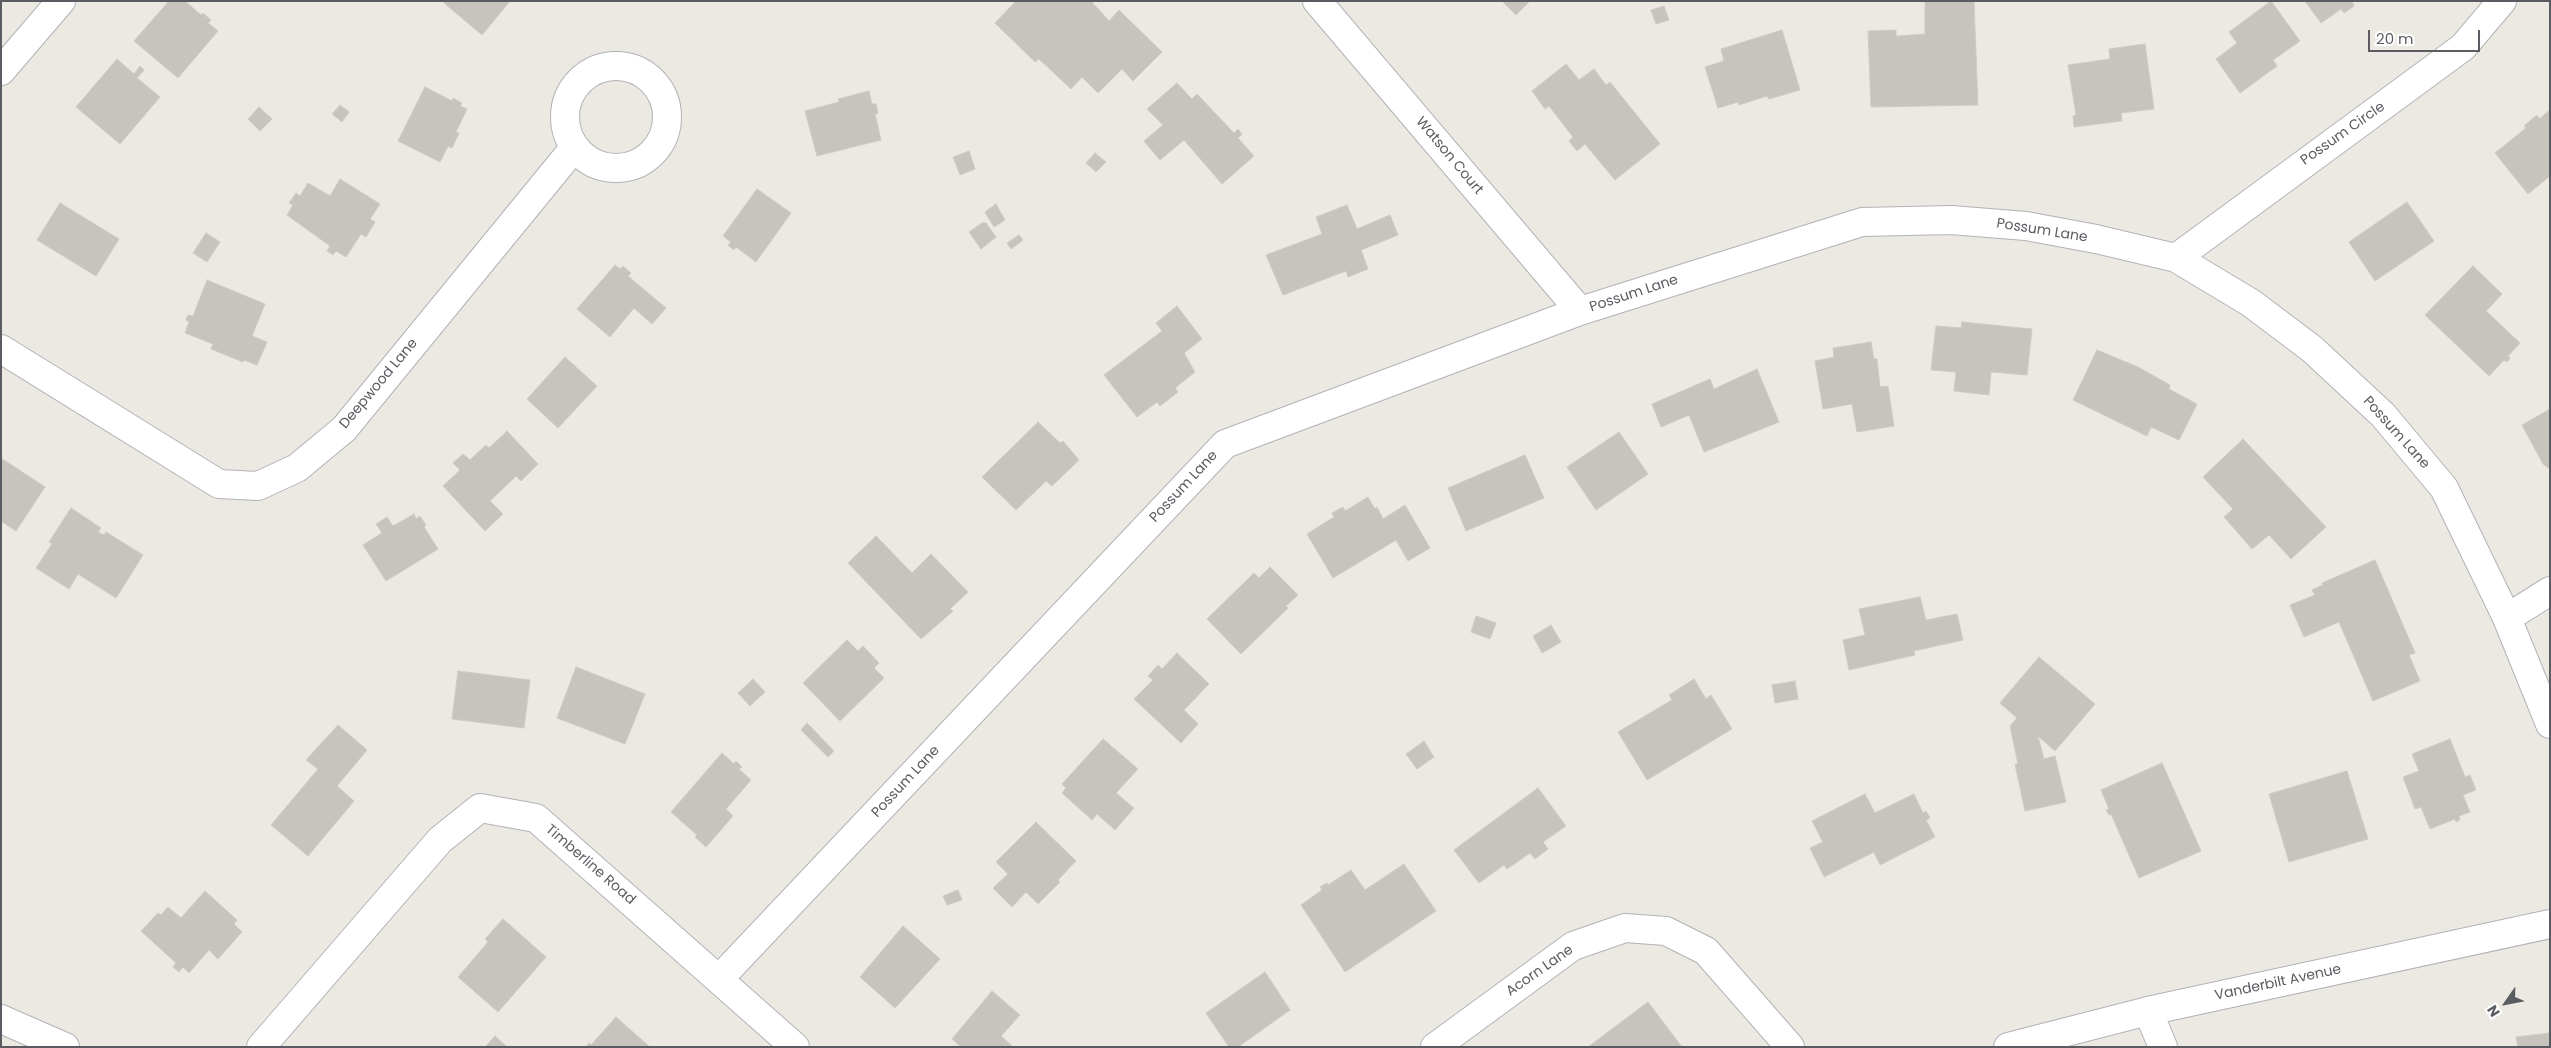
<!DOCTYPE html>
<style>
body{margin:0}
#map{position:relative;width:2551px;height:1048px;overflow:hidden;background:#ebe9e1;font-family:Poppins,sans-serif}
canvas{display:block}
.frame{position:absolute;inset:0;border:2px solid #5a5c61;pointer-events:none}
.north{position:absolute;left:2481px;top:978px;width:50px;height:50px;-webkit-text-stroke:4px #fff;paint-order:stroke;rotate:237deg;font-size:14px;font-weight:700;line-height:20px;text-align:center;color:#5a5c61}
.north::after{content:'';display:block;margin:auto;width:18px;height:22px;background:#5a5c61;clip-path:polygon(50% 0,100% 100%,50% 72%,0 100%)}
.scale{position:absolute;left:2368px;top:30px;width:112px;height:22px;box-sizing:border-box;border:2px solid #5a5c61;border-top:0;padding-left:6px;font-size:15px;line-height:18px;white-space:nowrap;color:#5a5c61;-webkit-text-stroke:4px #fff;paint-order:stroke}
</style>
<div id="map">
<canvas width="2551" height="1048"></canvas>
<div class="frame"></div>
<div class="north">N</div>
<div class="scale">20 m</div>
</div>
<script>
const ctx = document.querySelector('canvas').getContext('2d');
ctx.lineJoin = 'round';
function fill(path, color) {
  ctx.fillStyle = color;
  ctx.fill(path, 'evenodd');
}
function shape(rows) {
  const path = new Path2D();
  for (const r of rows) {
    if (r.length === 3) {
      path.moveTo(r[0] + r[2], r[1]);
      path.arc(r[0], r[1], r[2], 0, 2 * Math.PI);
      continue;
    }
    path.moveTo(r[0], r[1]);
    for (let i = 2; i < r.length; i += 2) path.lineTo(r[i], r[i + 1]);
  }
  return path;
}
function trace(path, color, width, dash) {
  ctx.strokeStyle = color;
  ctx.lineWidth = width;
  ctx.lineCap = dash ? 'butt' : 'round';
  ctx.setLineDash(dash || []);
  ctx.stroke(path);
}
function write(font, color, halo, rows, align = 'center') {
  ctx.font = font + ' Poppins,sans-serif';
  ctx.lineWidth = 4;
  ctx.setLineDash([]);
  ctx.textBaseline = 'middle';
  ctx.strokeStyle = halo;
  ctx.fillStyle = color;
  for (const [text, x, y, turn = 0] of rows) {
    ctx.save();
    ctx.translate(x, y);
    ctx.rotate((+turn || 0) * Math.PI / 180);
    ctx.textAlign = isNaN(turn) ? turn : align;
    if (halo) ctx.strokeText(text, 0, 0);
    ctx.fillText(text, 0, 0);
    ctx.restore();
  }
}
const building = shape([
 [169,1,185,1,201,15,203,13,211,20,208,23,218,31,178,78,134,41,169,1],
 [445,1,510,1,482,35,444,3,445,1],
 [1016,1,1091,1,1109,21,1119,10,1162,52,1133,81,1122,69,1098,93,1082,77,1071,89,1039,59,1035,62,995,23,1016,1],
 [1502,1,1530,1,1516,15,1502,1],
 [1925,1,1974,1,1978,105,1871,107,1868,31,1896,30,1896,36,1899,36,1925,34,1925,1],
 [2271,1,2300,41,2273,60,2277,66,2240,93,2216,59,2237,43,2229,32,2271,1],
 [2305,1,2352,1,2354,6,2344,13,2341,9,2321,23,2305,1],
 [1664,6,1669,20,1656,24,1651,10,1664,6],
 [1782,30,1800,90,1769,99,1767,96,1739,105,1738,102,1718,108,1705,67,1724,61,1721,49,1782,30],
 [2145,44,2154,109,2121,113,2122,121,2074,127,2073,116,2076,115,2068,65,2110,59,2109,49,2145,44],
 [117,59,134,74,140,66,144,70,137,78,160,97,120,144,76,107,117,59],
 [1566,64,1579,80,1594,69,1606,85,1610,82,1660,144,1615,180,1585,144,1577,151,1569,141,1573,137,1549,106,1545,109,1532,91,1566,64],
 [1177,83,1192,99,1197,94,1234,133,1238,129,1242,134,1238,138,1254,156,1222,184,1184,140,1160,160,1144,141,1163,125,1147,109,1177,83],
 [425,87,452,101,453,98,462,103,460,106,467,109,456,132,459,133,452,148,448,146,440,162,398,141,425,87],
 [869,91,872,104,876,104,878,113,875,114,881,140,817,156,805,111,839,102,838,99,869,91],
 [340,105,349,112,342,122,332,114,340,105],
 [259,107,272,119,260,131,248,119,259,107],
 [2550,110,2550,176,2528,194,2495,153,2526,128,2524,126,2537,115,2539,119,2550,110],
 [969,151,975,169,960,175,953,157,969,151],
 [1095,153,1106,162,1096,172,1086,163,1095,153],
 [340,179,380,204,370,219,375,222,366,237,361,234,346,257,336,251,333,255,327,251,330,246,287,215,293,205,289,203,296,193,300,196,308,183,330,196,340,179],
 [757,189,791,213,756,262,736,247,734,250,728,245,731,242,723,236,757,189],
 [2407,202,2434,241,2375,281,2349,242,2407,202],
 [60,203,119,239,96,276,37,240,60,203],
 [996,204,1005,220,994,227,985,212,996,204],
 [1347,205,1357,229,1390,215,1398,235,1361,250,1368,269,1348,277,1346,271,1283,295,1266,255,1322,234,1316,217,1347,205],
 [982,223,986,223,996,237,981,249,969,232,982,223],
 [206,233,220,242,207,262,193,253,206,233],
 [1019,235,1023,240,1011,249,1007,243,1019,235],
 [615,265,620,269,623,266,631,273,628,276,666,308,652,324,634,308,610,337,577,309,615,265],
 [2473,266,2502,294,2486,311,2520,343,2508,356,2510,358,2507,362,2504,360,2489,376,2425,315,2473,266],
 [207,280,265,304,252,336,267,342,257,365,244,360,243,362,211,349,213,344,185,333,189,322,186,320,188,315,193,316,207,280],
 [1177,306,1202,339,1184,353,1195,372,1175,388,1178,392,1160,406,1157,402,1137,417,1104,375,1162,331,1156,323,1177,306],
 [1962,322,2032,329,2027,375,1991,372,1989,395,1954,391,1956,372,1931,370,1936,326,1961,328,1962,322],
 [1871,342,1874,359,1877,359,1880,387,1888,386,1894,426,1857,432,1852,404,1823,409,1815,361,1834,357,1833,348,1871,342],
 [2097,350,2138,367,2170,385,2169,389,2197,404,2179,440,2151,427,2147,436,2073,400,2097,350],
 [565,357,597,386,558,428,527,399,565,357],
 [1757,369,1779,422,1704,452,1689,415,1661,427,1652,404,1710,379,1714,389,1757,369],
 [2550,409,2550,469,2543,464,2522,425,2550,409],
 [1038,422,1060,443,1063,441,1079,460,1052,486,1046,481,1016,510,982,477,1038,422],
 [507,431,538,464,521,481,516,476,490,501,503,514,485,531,443,486,460,470,453,463,463,454,470,460,486,445,489,448,507,431],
 [1619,432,1648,474,1596,510,1567,467,1619,432],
 [2243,439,2326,527,2291,559,2269,535,2252,549,2224,517,2233,509,2203,477,2243,439],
 [1525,455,1544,498,1466,531,1448,488,1525,455],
 [1,458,45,487,16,531,1,521,1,458],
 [1368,497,1375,509,1377,507,1383,519,1405,505,1430,548,1408,561,1396,540,1333,578,1307,534,1334,517,1332,513,1343,507,1345,511,1368,497],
 [71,508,101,528,98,532,104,535,106,532,143,555,116,598,78,574,69,589,36,568,52,544,49,542,71,508],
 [414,514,416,519,420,516,426,525,424,527,438,549,386,581,363,545,382,533,376,524,387,517,393,526,414,514],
 [876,536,912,573,931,554,968,592,950,609,953,611,921,639,848,563,876,536],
 [2375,560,2415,653,2409,655,2420,681,2373,701,2339,622,2304,637,2290,605,2315,595,2312,590,2323,585,2322,583,2375,560],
 [1270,567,1298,595,1286,606,1288,608,1241,654,1207,619,1254,573,1259,578,1270,567],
 [1920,597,1926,620,1957,614,1963,640,1914,651,1915,655,1849,670,1843,640,1865,635,1859,609,1920,597],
 [1476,616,1496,623,1490,639,1471,632,1476,616],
 [1551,625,1561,642,1542,653,1533,636,1551,625],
 [847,640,858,651,863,646,879,663,874,668,884,678,840,721,803,683,847,640],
 [1177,653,1209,684,1184,710,1198,724,1181,743,1134,699,1153,680,1148,676,1158,665,1162,669,1177,653],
 [2039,657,2095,704,2055,751,2038,736,2044,759,2055,756,2066,802,2025,811,2015,764,2018,764,2010,726,2017,718,2000,703,2039,657],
 [576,667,645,694,625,744,557,718,576,667],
 [458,671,530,680,524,728,452,719,458,671],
 [753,679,765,692,750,706,738,693,753,679],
 [1694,679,1706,699,1711,695,1732,729,1647,780,1618,732,1672,700,1669,695,1694,679],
 [1795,681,1798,699,1775,703,1772,685,1795,681],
 [807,723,834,751,828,757,801,730,807,723],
 [338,725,367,750,337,786,354,801,308,856,271,825,318,769,306,760,338,725],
 [1103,739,1138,769,1116,793,1134,808,1115,830,1097,814,1092,820,1062,793,1066,788,1062,784,1103,739],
 [2450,739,2465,777,2470,775,2476,790,2463,795,2470,812,2459,816,2460,820,2456,822,2455,819,2430,829,2421,807,2415,809,2403,777,2419,771,2412,754,2450,739],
 [1424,741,1434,757,1417,769,1406,754,1424,741],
 [722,753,734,764,736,761,742,767,739,769,751,780,726,809,733,816,706,847,695,837,697,835,671,812,722,753],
 [2162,763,2201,851,2139,878,2111,814,2109,815,2106,810,2109,809,2101,790,2162,763],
 [2347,771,2368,839,2289,862,2269,794,2347,771],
 [1538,788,1566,826,1543,842,1548,849,1535,859,1530,853,1507,869,1504,865,1479,883,1454,850,1538,788],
 [1865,794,1875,813,1914,794,1923,813,1926,811,1930,818,1926,820,1935,837,1880,865,1874,852,1824,877,1810,848,1823,842,1812,821,1865,794],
 [1036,822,1076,861,1058,880,1060,882,1038,904,1026,892,1012,907,993,888,1008,874,996,862,1036,822],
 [1404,864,1436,911,1345,972,1301,905,1322,890,1320,887,1327,883,1328,885,1351,870,1365,890,1404,864],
 [958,890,962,900,947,905,943,896,958,890],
 [205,891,237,920,234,924,242,932,218,959,209,950,189,973,183,967,179,972,173,967,176,963,141,931,158,913,161,915,168,907,181,918,205,891],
 [503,919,546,957,498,1012,458,977,488,942,485,939,503,919],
 [903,926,940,959,895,1008,860,977,903,926],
 [1265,972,1290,1010,1238,1047,1229,1047,1206,1013,1265,972],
 [992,991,1020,1015,1001,1036,1013,1047,961,1047,952,1039,992,991],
 [1648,1002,1682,1047,1588,1047,1648,1002],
 [616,1017,650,1047,586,1047,589,1043,591,1045,616,1017],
 [2550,1033,2550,1047,2518,1047,2516,1037,2550,1033],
 [495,1036,507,1047,485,1047,495,1036]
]);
const street = shape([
 [1317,1,1580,311],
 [616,117,51],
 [1,71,61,1],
 [2176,258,2463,47,2502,1],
 [1,349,219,484,258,486,297,468,344,429,574,148],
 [2507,618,2550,591],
 [719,979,1225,444,1580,311,1862,222,1951,220,2026,226,2096,239,2176,258,2251,303,2312,349,2383,415,2444,488,2507,618,2550,724],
 [2148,1011,2163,1047],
 [1,1019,65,1047],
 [261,1047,440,840,480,808,536,818,795,1047],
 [1435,1047,1573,946,1625,928,1666,931,1706,951,1790,1047],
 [2008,1047,2148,1011,2550,924]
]);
const streetNames = [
 ["Possum Circle",2343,134,-35],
 ["Watson Court",1449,156,50],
 ["Possum Lane",2042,231,9],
 ["Possum Lane",1634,294,-18],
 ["Deepwood Lane",379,384,-50],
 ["Possum Lane",2396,433,48],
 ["Possum Lane",1184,487,-47],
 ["Possum Lane",906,782,-47],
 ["Timberline Road",590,865,41],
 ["Acorn Lane",1540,971,-35],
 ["Vanderbilt Avenue",2278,983,-12]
];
fill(building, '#c7c4be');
trace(building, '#cfcbc0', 1);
trace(street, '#b2b3b7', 30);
trace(street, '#fff', 28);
write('14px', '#5a5c61', '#fff', streetNames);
</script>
